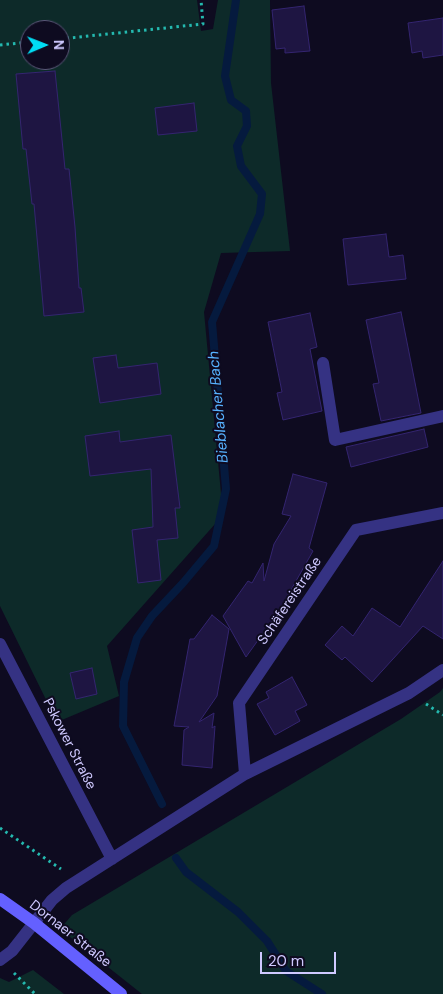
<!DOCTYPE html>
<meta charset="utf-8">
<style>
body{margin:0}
#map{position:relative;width:443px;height:994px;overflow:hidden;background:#0e0b20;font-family:"DM Sans",sans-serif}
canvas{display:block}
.north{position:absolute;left:20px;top:20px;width:50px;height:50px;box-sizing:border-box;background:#0e0b20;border:1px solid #5b5779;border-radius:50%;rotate:89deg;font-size:14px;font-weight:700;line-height:20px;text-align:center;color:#cfc9ff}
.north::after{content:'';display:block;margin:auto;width:18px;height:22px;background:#00ddf4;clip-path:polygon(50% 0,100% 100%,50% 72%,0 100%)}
.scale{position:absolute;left:260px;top:952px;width:76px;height:22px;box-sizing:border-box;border:2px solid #cfc9ff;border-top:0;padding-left:6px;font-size:15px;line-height:18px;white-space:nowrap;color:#cfc9ff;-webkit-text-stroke:4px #0e0b20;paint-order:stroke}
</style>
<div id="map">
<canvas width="443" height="994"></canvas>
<div class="north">N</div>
<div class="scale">20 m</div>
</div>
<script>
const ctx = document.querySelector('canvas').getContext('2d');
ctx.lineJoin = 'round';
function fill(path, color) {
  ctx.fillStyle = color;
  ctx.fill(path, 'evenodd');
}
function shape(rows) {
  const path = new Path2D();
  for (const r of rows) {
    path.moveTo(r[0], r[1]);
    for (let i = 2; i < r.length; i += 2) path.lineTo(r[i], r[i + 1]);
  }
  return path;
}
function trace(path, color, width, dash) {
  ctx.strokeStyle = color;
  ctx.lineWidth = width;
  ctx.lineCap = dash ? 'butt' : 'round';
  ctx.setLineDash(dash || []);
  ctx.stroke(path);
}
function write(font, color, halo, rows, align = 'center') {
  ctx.font = font + ' "DM Sans",sans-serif';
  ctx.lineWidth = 4;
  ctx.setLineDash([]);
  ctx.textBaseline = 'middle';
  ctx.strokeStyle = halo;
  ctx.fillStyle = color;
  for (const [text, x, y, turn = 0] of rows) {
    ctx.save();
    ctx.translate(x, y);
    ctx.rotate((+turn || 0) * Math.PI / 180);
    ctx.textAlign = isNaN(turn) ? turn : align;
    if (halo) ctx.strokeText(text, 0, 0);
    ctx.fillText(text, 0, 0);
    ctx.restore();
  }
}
const green = shape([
 [0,0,197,0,201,31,213,29,218,0,270,0,271,83,290,251,221,253,204,312,223,515,107,646,119,696,57,722,0,606],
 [30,30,60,30,60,60,30,60],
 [443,688,443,994,142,994,60,929,72,915,401,719,440,692],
 [33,970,64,994,0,994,0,978,9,982]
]);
const stream = shape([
 [162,804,123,726,124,682,137,638,152,616,183,583,214,546,226,489,212,322,260,214,262,194,241,166,237,146,247,126,246,111,231,100,225,76,236,0],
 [176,858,186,872,238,912,267,941,286,971,322,994]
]);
const building = shape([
 [304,6,310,51,285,53,285,48,276,49,272,10,304,6],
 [443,18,443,55,423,58,422,51,412,53,408,23,443,18],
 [55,71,65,169,69,169,75,227,79,288,81,288,84,312,44,316,34,204,32,204,26,149,23,149,16,74,55,71],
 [194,103,197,131,158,135,155,108,194,103],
 [386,234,389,257,403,255,406,279,348,285,343,239,386,234],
 [401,312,421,413,381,421,373,384,379,383,366,320,401,312],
 [310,313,317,347,310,349,322,411,283,420,277,393,282,392,268,322,310,313],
 [116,355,118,368,157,363,161,394,100,403,93,358,116,355],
 [424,429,428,447,351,467,346,447,424,429],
 [119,431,120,442,171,435,180,508,175,508,178,538,157,540,161,580,138,583,132,530,153,527,151,469,90,476,85,436,119,431],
 [293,474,327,483,309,548,313,551,279,611,246,657,223,616,248,581,252,583,263,563,264,581,274,544,291,516,282,514,293,474],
 [443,561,443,639,423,626,372,682,345,657,342,660,325,645,342,626,353,636,372,608,400,627,443,561],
 [212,615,229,629,217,696,199,722,214,713,212,728,215,726,212,768,182,765,184,730,189,727,174,726,190,639,194,639,212,615],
 [92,668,97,694,76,699,70,673,92,668],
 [292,677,307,705,295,711,300,721,275,735,257,704,269,698,266,692,292,677]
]);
const path = shape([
 [60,39,203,24,201,0],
 [0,45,30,42],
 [426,704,443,715],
 [0,828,61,869],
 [14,973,35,994]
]);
const service = shape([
 [0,960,12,951,34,923]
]);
const minor = shape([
 [323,363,335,440,443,416],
 [0,644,112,859],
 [245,774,239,703,356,530,443,513],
 [34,923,52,900,66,888,245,774,409,693,443,670]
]);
const secondary = shape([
 [0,899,34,923,121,994]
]);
const streetNames = [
 ["Schäfereistraße",290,601,-56],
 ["Pskower Straße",69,744,63],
 ["Dornaer Straße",70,934,38]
];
const waterNames = [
 ["Bieblacher Bach",219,407,-95]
];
fill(green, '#0d2a29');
trace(stream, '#051a3e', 8);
fill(building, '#1e1542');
trace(building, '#342570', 1);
trace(path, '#24b9af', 3, [2.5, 4]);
trace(service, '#353283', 12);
trace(minor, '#353283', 12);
trace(secondary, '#6460ff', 12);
write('14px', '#cfc9ff', '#0e0b20', streetNames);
write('italic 15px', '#57b2ff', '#0e0b20', waterNames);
</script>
